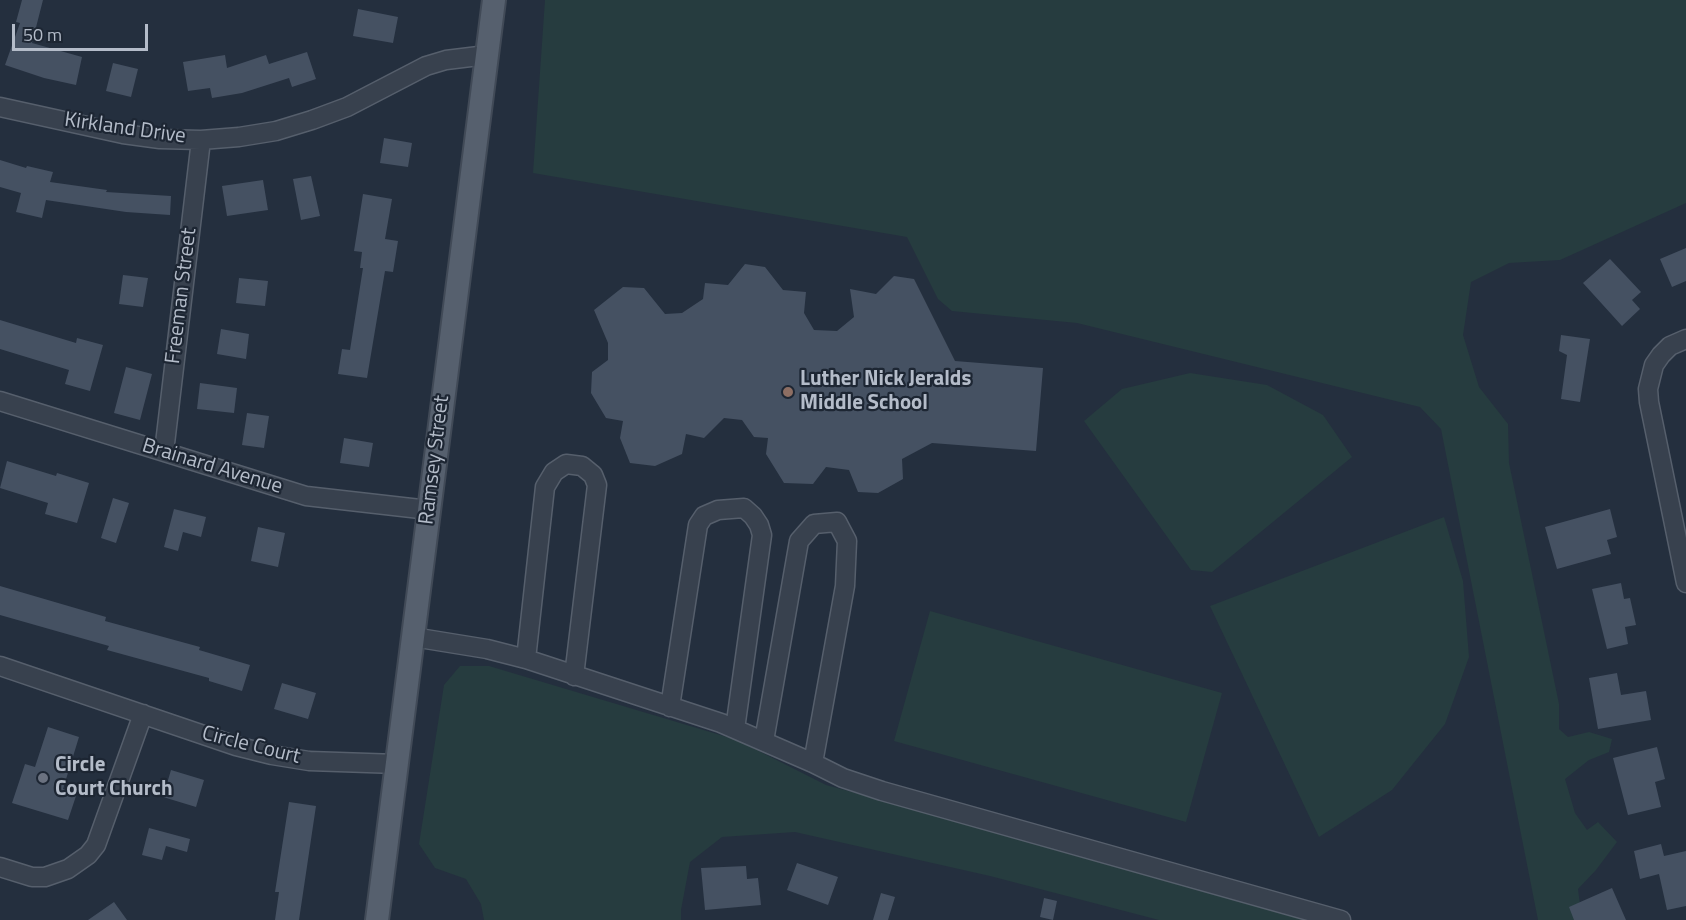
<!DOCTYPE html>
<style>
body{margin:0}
#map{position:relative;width:1686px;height:920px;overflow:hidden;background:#242f3e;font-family:"Titillium Web",sans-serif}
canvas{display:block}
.scale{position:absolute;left:12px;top:24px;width:136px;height:27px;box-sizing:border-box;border:3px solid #b4bcc9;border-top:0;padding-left:8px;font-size:18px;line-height:21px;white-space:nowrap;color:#b4bcc9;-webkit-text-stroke:4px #1d2633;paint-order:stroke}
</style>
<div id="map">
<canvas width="1686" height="920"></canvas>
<div class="scale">50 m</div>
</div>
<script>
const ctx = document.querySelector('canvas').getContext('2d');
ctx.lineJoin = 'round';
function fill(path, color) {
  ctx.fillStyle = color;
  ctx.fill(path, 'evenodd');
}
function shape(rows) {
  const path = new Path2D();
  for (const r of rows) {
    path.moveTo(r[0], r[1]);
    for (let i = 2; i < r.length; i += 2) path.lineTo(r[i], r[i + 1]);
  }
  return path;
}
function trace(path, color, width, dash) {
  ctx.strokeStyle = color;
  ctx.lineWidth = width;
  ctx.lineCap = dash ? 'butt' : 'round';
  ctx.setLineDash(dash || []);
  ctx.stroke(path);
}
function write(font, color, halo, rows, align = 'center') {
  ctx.font = font + ' "Titillium Web",sans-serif';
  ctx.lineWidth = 4.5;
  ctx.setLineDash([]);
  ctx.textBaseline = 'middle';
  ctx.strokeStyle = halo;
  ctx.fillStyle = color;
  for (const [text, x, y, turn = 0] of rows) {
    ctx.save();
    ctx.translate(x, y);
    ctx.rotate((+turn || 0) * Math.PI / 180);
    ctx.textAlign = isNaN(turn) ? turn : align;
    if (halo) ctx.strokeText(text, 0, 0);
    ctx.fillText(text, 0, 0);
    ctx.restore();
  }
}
const green = shape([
 [545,0,1686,0,1686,203,1560,260,1509,263,1471,282,1463,335,1479,387,1508,424,1509,463,1559,704,1559,729,1568,737,1589,732,1612,739,1609,752,1589,760,1565,779,1575,813,1587,830,1598,822,1617,842,1596,870,1578,889,1582,920,1538,920,1441,429,1420,407,1077,323,952,311,938,299,907,237,533,173],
 [1190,373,1267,385,1323,415,1352,457,1212,572,1191,570,1084,421,1122,389],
 [1444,517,1463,581,1469,657,1445,724,1392,790,1319,837,1210,606],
 [930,611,1222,693,1186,822,894,741],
 [460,666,489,666,737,740,826,785,1329,920,1159,920,990,876,795,832,722,837,690,862,681,910,681,920,484,920,481,904,466,879,435,868,419,844,444,685]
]);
const building = shape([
 [22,0,43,0,32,43,82,57,76,85,44,78,5,65,20,23,16,22],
 [358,9,398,17,393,43,353,36],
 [307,52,316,79,292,87,289,78,242,93,212,98,210,88,188,91,183,62,225,55,227,68,266,55,269,64],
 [113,63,138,69,131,97,106,91],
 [384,138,412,143,408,167,380,163],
 [0,160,26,168,27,166,53,172,50,182,107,190,106,192,171,196,170,215,126,212,46,200,42,218,16,212,21,193,0,187],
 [311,176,320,216,301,220,293,179],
 [263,180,268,210,227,216,222,186],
 [363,194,392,199,385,239,398,241,393,272,385,271,367,378,338,374,342,349,350,350,363,268,360,268,362,252,354,251],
 [1686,248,1686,281,1672,287,1660,259],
 [1610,259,1641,292,1632,300,1640,309,1622,326,1583,283],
 [745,264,765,267,783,290,806,292,804,313,814,330,837,331,854,317,850,289,876,294,894,276,914,279,955,361,1043,368,1036,451,932,443,902,459,903,479,878,493,858,492,849,470,826,467,813,484,784,483,766,454,768,438,754,437,742,420,724,418,704,438,686,434,682,454,655,466,630,463,620,438,623,421,606,418,591,393,592,372,608,360,608,343,594,310,623,287,644,288,665,314,682,313,703,299,705,283,728,285],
 [123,275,148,278,143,307,119,304],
 [239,278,268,281,265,306,236,303],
 [0,320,76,343,77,338,103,345,90,391,65,384,69,370,0,349],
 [221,329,249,334,246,359,217,354],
 [1561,335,1590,339,1580,402,1561,399,1567,355,1559,351],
 [126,367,152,374,140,420,114,413],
 [200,383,237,388,234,413,197,409],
 [247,413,269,416,264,448,242,445],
 [344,438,373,443,369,467,340,463],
 [7,461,56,476,57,473,89,483,77,523,45,514,48,503,0,488],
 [113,498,129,503,116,543,101,538],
 [174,509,206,517,201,537,183,532,178,551,164,547],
 [1610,509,1617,537,1607,540,1611,554,1557,569,1545,527],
 [258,527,285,533,278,567,251,561],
 [1621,583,1624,599,1630,598,1636,625,1625,627,1628,644,1607,649,1592,589],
 [0,586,106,617,105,621,200,647,199,650,250,665,242,691,209,681,209,678,107,650,109,646,0,615],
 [1617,673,1621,695,1646,691,1651,720,1598,729,1589,678],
 [282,683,316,693,308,719,274,709],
 [48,727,79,737,63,789,77,793,68,820,12,803,25,764,35,767],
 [1657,747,1665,779,1655,782,1661,807,1628,815,1613,758],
 [171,770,204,780,196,807,163,797],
 [289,802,316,806,299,920,275,920,279,892,275,892],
 [149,828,190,839,187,852,166,846,162,860,142,855],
 [1661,844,1664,856,1686,851,1686,906,1667,910,1659,874,1640,879,1634,851],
 [797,863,838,877,828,905,787,890],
 [746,866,747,879,758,878,761,905,705,910,701,868],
 [1612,888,1626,920,1574,920,1569,907],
 [881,893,895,897,888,920,873,920],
 [1044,898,1057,901,1053,920,1040,917],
 [114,902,127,920,88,920]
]);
const minor = shape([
 [0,107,123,134,160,139,201,140,239,137,276,131,312,120,347,107,426,66,446,60,487,55],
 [1686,339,1670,346,1661,355,1654,365,1648,389,1649,402,1686,583],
 [0,401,306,496,429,510],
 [164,452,201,140],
 [413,637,487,649,526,659,721,723,813,763,843,778,882,791,1341,920],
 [526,659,545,487,554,472,566,464,582,466,593,475,597,485,574,676],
 [0,666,236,746,272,755,309,761,397,764],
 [670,707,698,525,704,516,718,510,744,508,753,516,759,525,762,535,735,729],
 [764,741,799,541,814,524,837,522,847,541,845,586,813,763],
 [0,867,32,877,45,877,68,869,88,855,96,845,143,714]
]);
const major = shape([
 [377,920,494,0]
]);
const markers = [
 [788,392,6,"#8d6e63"],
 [43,778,6,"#6b7280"]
];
const streetNames = [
 ["Kirkland Drive",125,129,8],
 ["Freeman Street",182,296,-83],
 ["Ramsey Street",435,460,-83],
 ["Brainard Avenue",212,467,17],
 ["Circle Court",251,746,14]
];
const poiNames = [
 ["Luther Nick Jeralds",800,380],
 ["Middle School",800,404],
 ["Circle",55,766],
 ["Court Church",55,790]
];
fill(green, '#263c3f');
fill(building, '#455162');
trace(minor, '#565f6c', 21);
trace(major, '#414a57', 26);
trace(minor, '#38414e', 18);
trace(major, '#56606e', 22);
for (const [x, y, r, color] of markers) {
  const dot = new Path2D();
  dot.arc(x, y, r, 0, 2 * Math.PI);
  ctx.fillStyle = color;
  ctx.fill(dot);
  trace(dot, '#1d2633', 2);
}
write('21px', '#b4bcc9', '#1d2633', streetNames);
write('bold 21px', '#b4bcc9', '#1d2633', poiNames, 'left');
</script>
